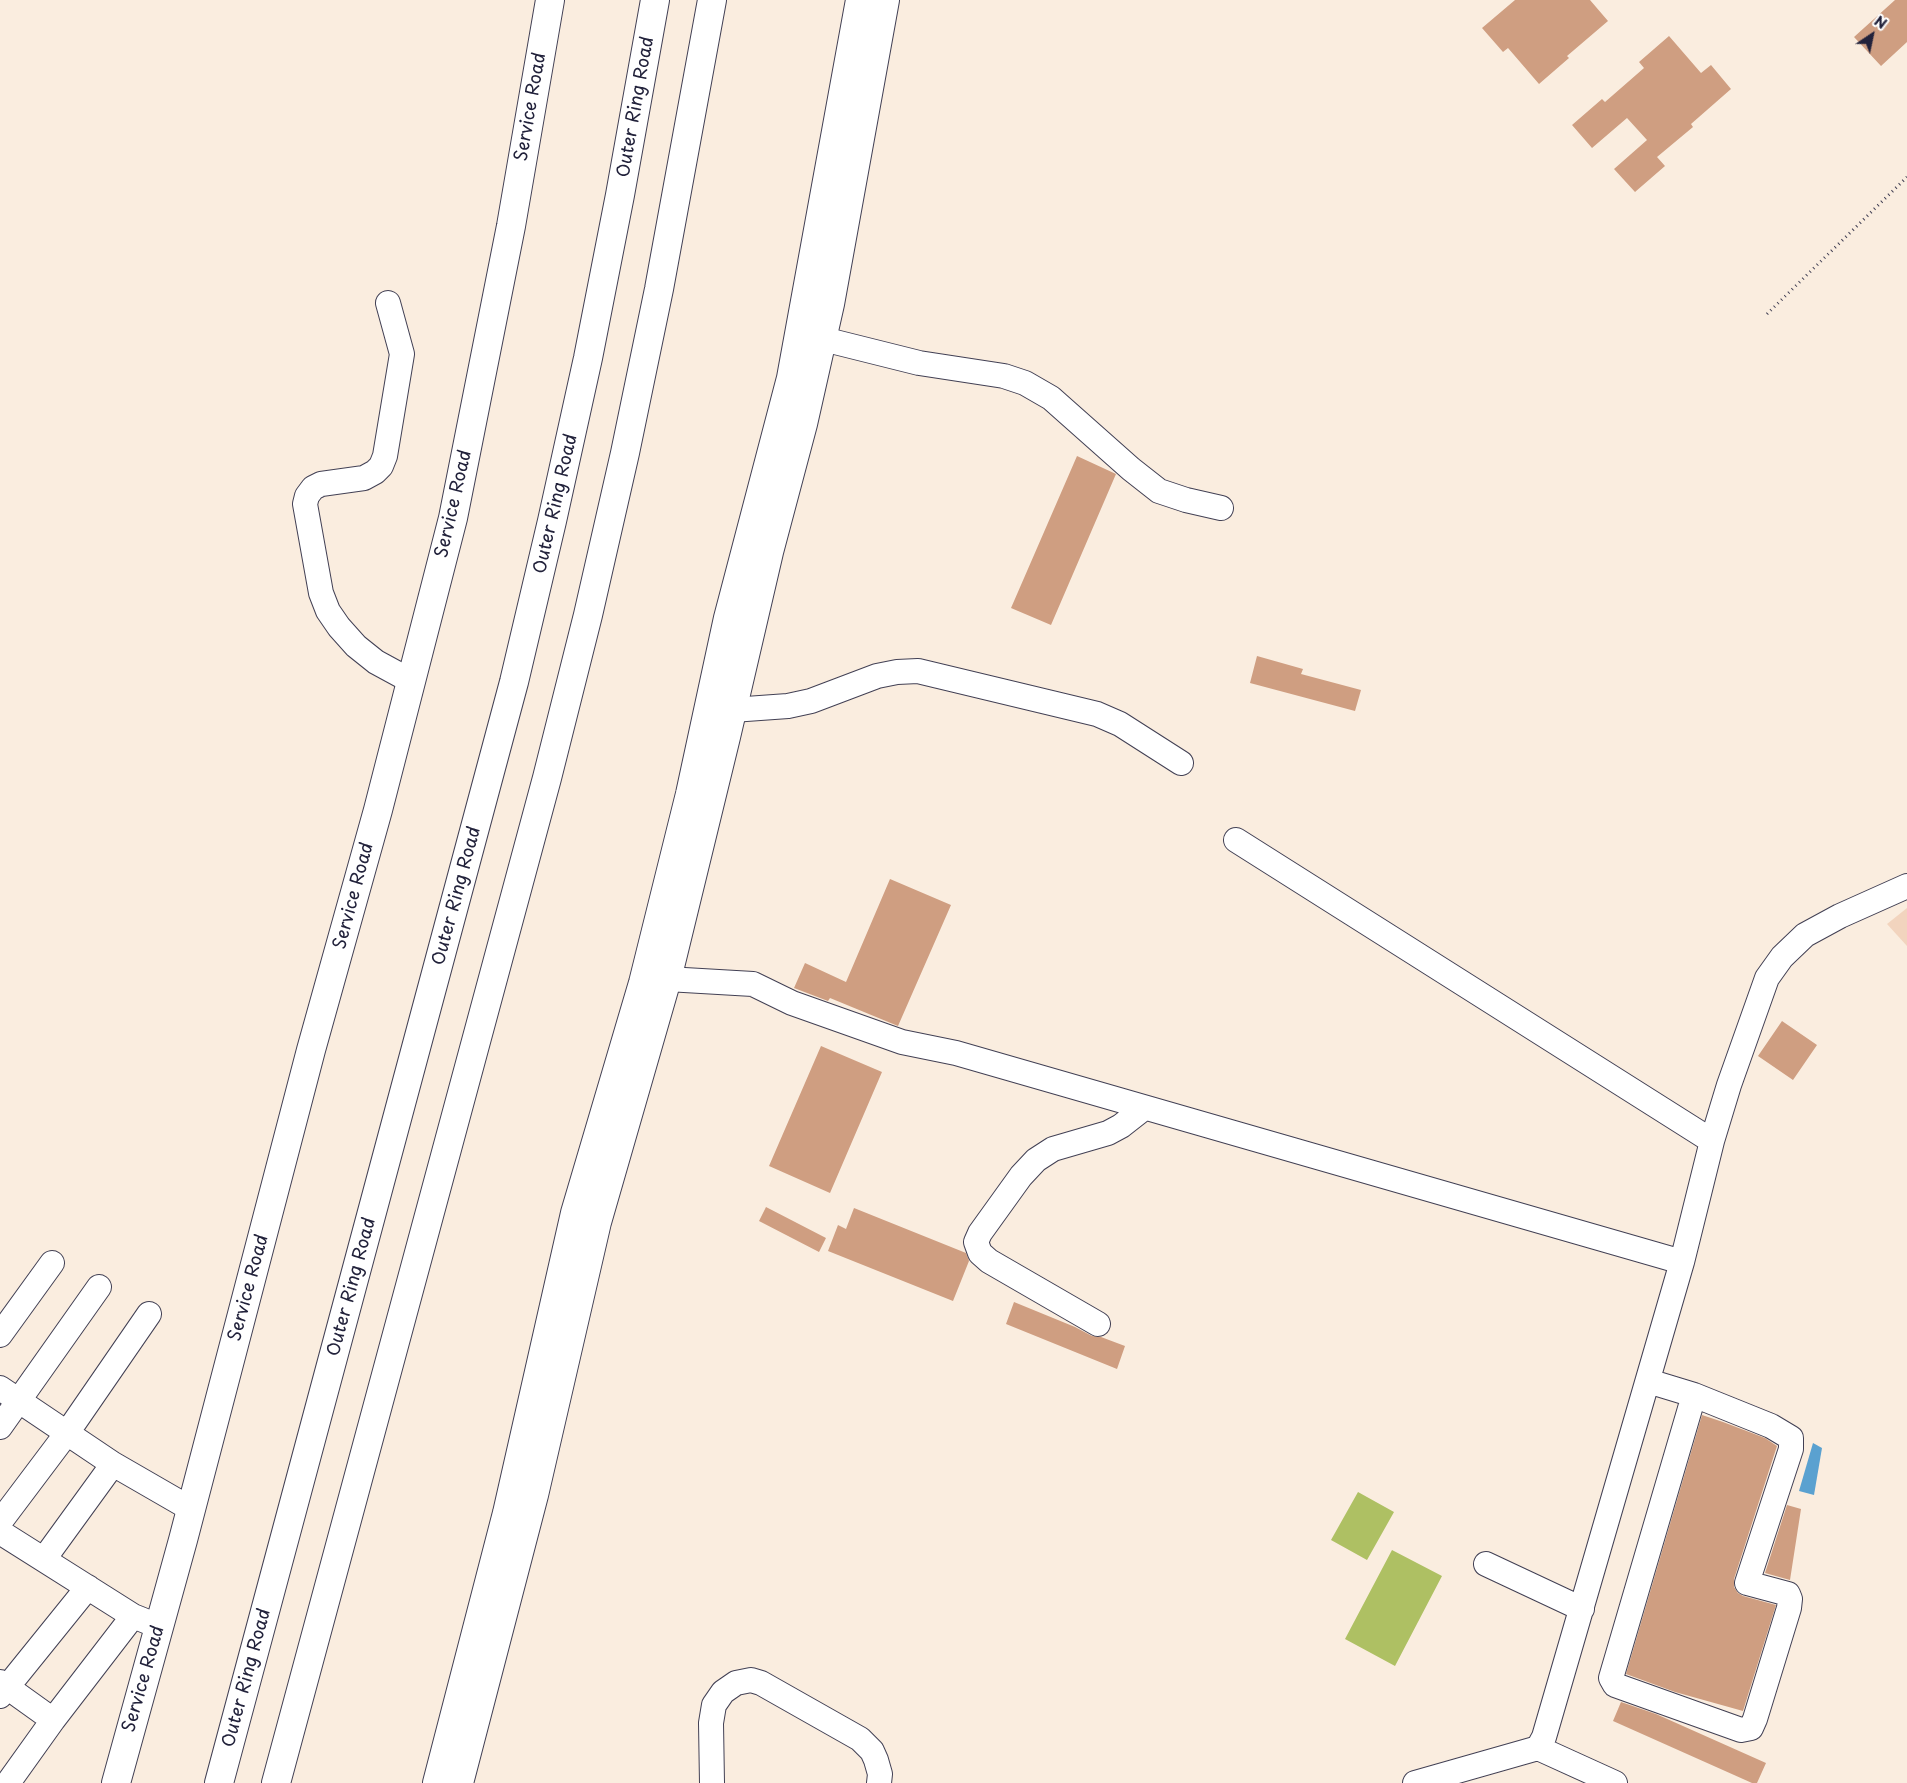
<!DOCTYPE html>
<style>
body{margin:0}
#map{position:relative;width:1907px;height:1783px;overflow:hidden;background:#faeddf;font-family:"Playpen Sans",sans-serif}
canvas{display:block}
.north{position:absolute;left:1847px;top:10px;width:50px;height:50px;-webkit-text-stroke:4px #fff;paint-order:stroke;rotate:34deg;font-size:14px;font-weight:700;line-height:20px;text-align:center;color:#22223b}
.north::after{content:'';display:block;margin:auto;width:18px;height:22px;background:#22223b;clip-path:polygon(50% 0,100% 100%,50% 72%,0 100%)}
</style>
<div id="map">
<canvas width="1907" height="1783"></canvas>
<div class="north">N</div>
</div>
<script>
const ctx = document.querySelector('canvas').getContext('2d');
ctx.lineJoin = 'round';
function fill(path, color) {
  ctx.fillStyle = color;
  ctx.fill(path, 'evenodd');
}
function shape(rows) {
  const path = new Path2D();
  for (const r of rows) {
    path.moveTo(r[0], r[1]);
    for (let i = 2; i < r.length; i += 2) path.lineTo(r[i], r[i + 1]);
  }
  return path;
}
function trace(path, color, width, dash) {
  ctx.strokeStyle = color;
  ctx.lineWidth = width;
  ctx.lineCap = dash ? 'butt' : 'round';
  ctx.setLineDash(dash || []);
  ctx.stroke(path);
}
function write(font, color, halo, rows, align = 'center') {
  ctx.font = font + ' "Playpen Sans",sans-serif';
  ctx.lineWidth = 4.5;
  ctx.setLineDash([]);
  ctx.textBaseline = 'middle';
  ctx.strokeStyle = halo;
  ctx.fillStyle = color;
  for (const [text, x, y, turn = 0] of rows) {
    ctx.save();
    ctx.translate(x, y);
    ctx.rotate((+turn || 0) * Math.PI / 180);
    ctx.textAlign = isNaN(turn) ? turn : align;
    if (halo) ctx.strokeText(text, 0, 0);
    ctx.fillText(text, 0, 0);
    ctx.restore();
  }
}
const built = shape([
 [1907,908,1907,946,1887,924]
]);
const green = shape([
 [1358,1492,1394,1512,1367,1560,1331,1540],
 [1392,1550,1442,1576,1395,1666,1345,1639]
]);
const water = shape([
 [1813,1443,1822,1448,1814,1495,1799,1491]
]);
const building = shape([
 [1515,0,1590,0,1608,21,1567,56,1569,58,1539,84,1508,48,1503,52,1482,28],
 [1895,0,1907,0,1907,42,1881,66,1854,37],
 [1669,36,1701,73,1711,65,1731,89,1691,124,1693,127,1657,157,1665,166,1635,192,1614,169,1647,140,1627,118,1592,148,1572,125,1602,99,1605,102,1644,68,1639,62],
 [1077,456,1116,474,1051,625,1011,608],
 [1257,656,1303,669,1301,674,1361,690,1355,711,1250,683],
 [890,879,951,905,898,1026,830,998,828,1001,794,988,805,963,846,982],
 [1782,1021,1817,1045,1793,1080,1758,1056],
 [821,1046,882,1072,830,1193,769,1166],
 [766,1207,826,1238,819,1252,759,1221],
 [854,1208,966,1253,969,1261,953,1301,828,1251,838,1225,846,1229],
 [1014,1302,1075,1327,1092,1336,1101,1337,1125,1346,1117,1369,1006,1324],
 [1702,1415,1723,1422,1765,1438,1777,1446,1734,1579,1734,1587,1738,1593,1743,1596,1776,1605,1743,1711,1675,1692,1626,1674],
 [1787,1505,1801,1509,1790,1580,1765,1573],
 [1621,1702,1656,1714,1766,1763,1757,1783,1752,1783,1613,1721]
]);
const path = shape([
 [1767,314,1907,177]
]);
const minor = shape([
 [388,303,402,354,385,456,381,466,375,472,364,478,321,484,313,488,307,496,305,504,321,593,328,611,339,627,356,646,376,662,411,681],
 [823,339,919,363,1004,376,1025,383,1051,398,1131,469,1159,491,1186,500,1221,508],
 [732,710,788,706,811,701,877,676,897,672,918,671,1097,714,1120,724,1181,763],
 [1236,840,1712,1141],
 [667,979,753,984,792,1003,902,1042,956,1053,1682,1262],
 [1098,1324,989,1261,980,1253,976,1242,980,1233,1021,1176,1036,1160,1053,1149,1108,1133,1121,1126,1144,1108],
 [0,1335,52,1263],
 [1648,1381,1694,1395,1771,1426,1791,1438,1791,1449,1747,1583,1788,1594,1790,1599,1789,1608,1755,1719,1751,1728,1741,1730,1615,1685,1611,1678,1694,1395],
 [0,1388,113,1464,191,1509],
 [0,1427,99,1287],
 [0,1522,67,1433,149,1314],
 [0,1532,133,1616,148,1622],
 [44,1559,113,1464],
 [1486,1564,1582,1609],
 [0,1682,53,1720],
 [0,1696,88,1587],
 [1538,1748,1615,1783],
 [8,1783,53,1720,133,1616],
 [712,1783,711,1723,714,1705,723,1692,736,1683,751,1680,761,1683,860,1739,872,1751,876,1760,880,1774,879,1783],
 [1415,1783,1538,1748,1544,1737,1682,1262,1712,1141,1729,1085,1767,978,1782,957,1805,935,1840,916,1907,886]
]);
const major = shape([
 [116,1783,183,1540,311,1050,378,810,453,518,511,226,550,0],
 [437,1783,507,1513,575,1213,643,983,690,794,728,618,791,378,860,0],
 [459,1783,534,1495,597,1222,667,979,726,737,769,552,803,424,830,304,885,0]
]);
const highway = shape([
 [219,1783,514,682,552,521,588,358,620,195,655,0],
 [276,1783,547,778,588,615,625,453,659,289,712,0]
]);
const streetNames = [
 ["Service Road",531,107,-80],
 ["Outer Ring Road",636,107,-80],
 ["Service Road",454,504,-77],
 ["Outer Ring Road",556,504,-77],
 ["Service Road",354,896,-75],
 ["Outer Ring Road",457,896,-75],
 ["Outer Ring Road",352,1287,-75],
 ["Service Road",249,1288,-75],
 ["Outer Ring Road",247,1678,-75],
 ["Service Road",144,1679,-74]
];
fill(built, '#f2d4be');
fill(green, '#aec063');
fill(water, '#5aa1d0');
fill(building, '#cf9e81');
trace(minor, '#424054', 26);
trace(major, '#424054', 30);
trace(highway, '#424054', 30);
trace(path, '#424054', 3, [1, 4]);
trace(minor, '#fff', 24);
trace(major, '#fff', 28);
trace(highway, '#fff', 28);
write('18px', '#22223b', '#fff', streetNames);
</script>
